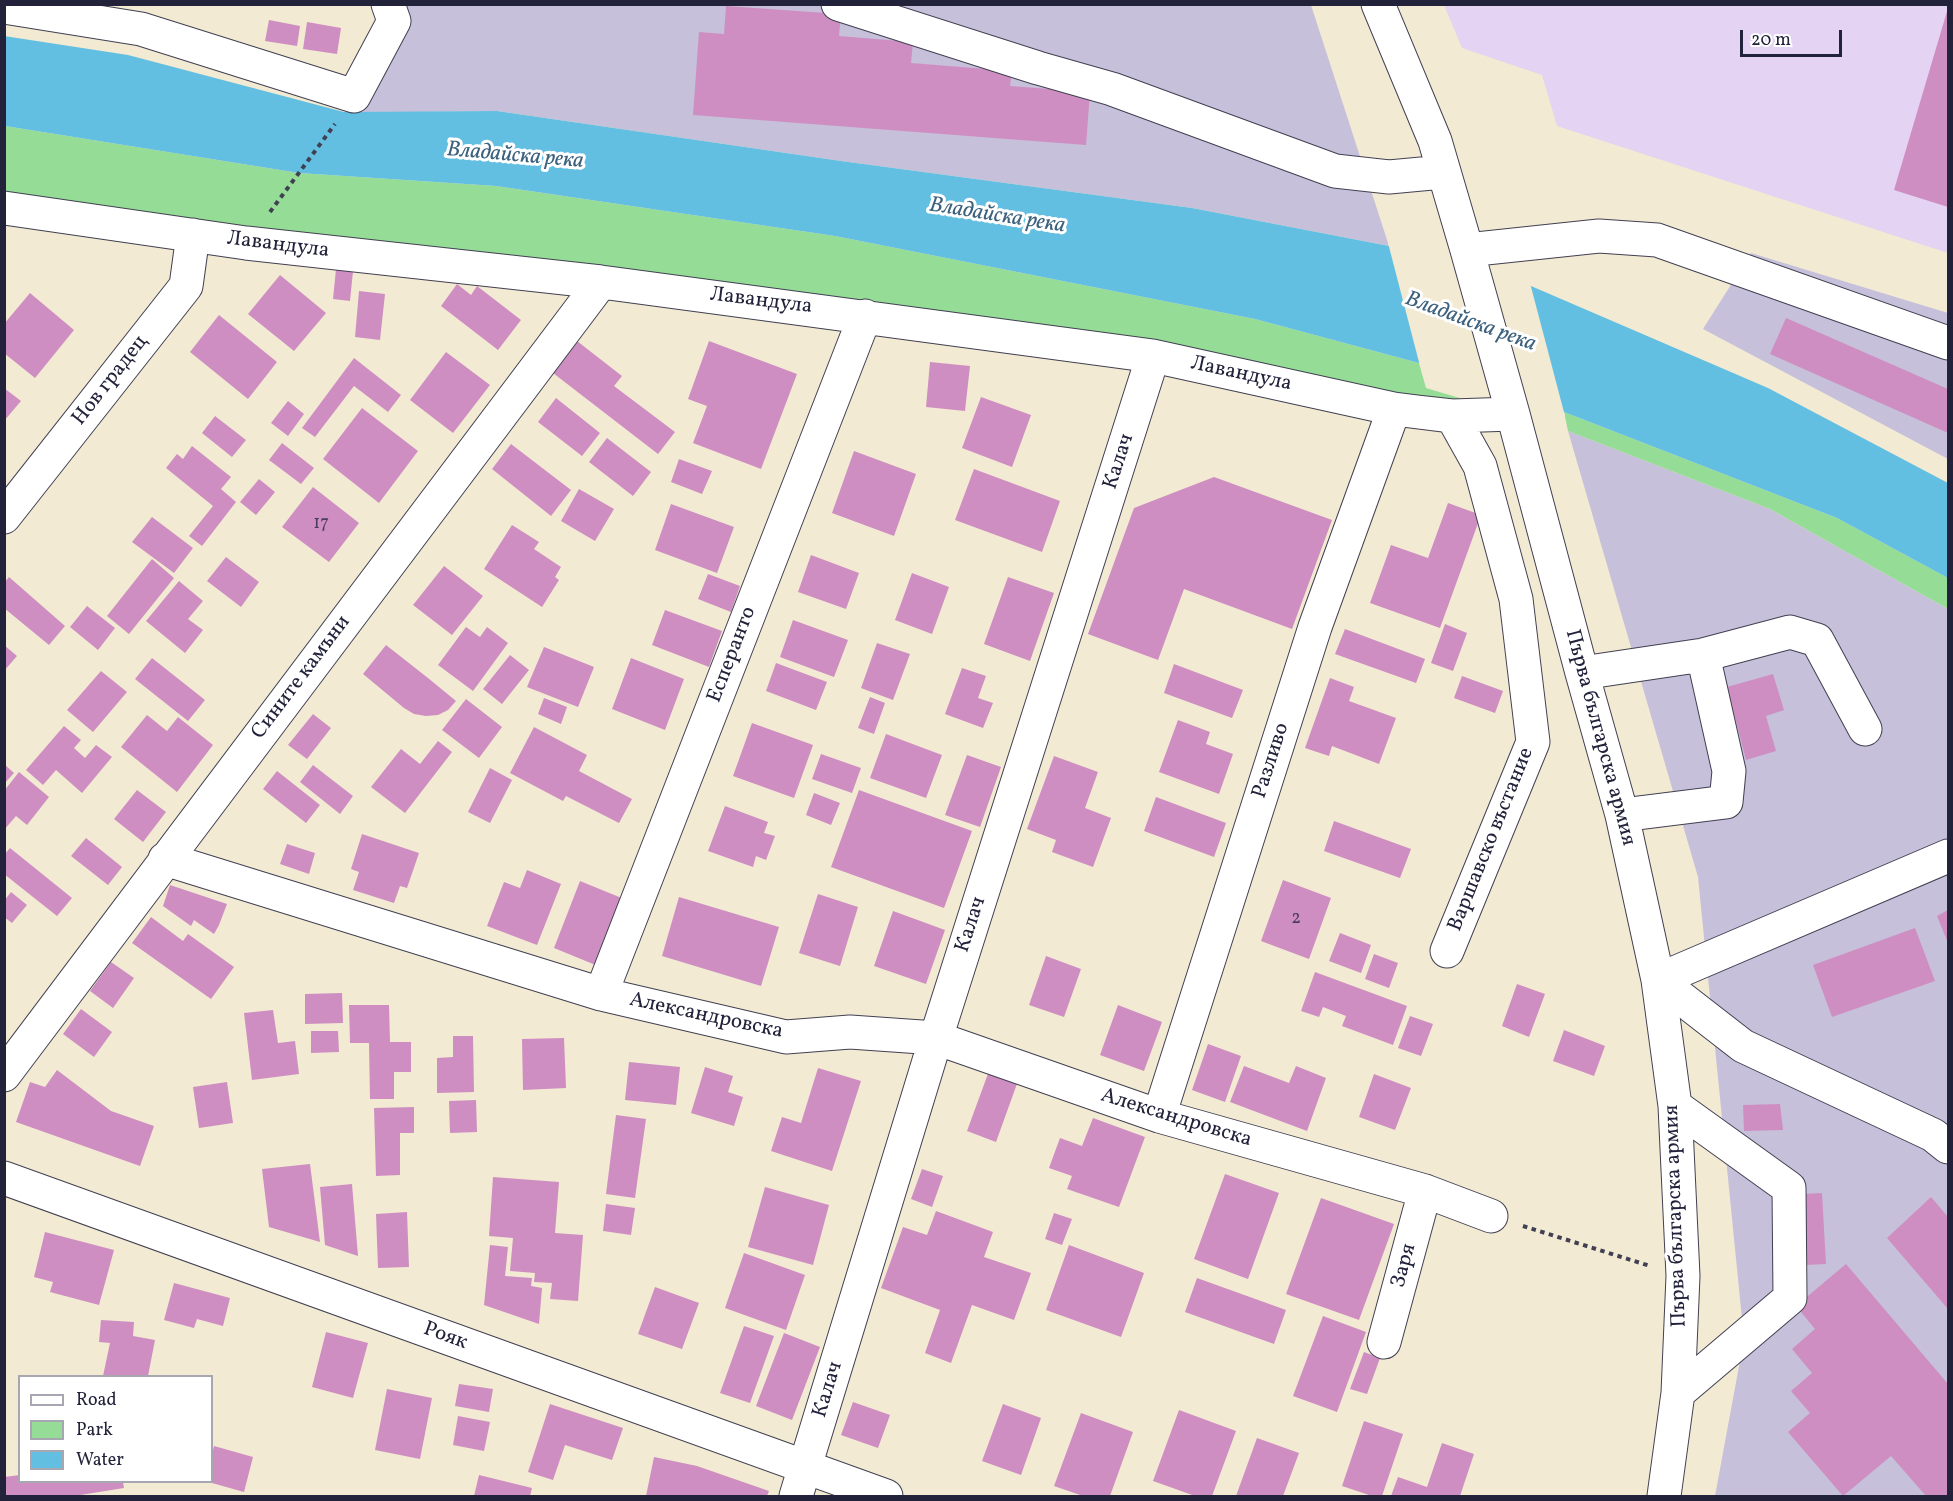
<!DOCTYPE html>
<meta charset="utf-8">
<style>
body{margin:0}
#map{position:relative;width:1953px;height:1501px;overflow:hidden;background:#f2ead3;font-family:Vollkorn,serif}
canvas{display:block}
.frame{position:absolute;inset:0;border:6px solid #22223b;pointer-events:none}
.legend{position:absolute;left:18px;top:1375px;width:195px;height:108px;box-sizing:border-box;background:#fff;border:2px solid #a7a7b1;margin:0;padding:8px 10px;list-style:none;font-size:18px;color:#22223b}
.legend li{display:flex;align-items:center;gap:12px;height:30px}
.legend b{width:30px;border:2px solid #a7a7b1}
.scale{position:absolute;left:1740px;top:30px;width:102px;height:27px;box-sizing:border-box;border:3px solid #22223b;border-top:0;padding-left:8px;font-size:18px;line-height:21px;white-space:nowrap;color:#22223b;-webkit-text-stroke:4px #fff;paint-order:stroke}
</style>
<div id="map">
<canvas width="1953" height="1501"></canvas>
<div class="frame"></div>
<ul class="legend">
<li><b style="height:8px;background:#fff"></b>Road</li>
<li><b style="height:16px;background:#95dc96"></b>Park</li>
<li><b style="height:16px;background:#63bfe1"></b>Water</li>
</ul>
<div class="scale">20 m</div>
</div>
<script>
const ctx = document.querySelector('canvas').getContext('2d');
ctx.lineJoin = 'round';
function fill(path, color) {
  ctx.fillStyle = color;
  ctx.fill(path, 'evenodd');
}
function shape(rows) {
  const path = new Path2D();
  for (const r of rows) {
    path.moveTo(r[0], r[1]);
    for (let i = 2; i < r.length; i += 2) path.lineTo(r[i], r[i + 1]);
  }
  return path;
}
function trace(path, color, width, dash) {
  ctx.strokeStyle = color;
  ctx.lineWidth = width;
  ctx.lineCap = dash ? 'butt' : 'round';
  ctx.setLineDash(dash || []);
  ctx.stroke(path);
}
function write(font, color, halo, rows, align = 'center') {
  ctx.font = font + ' Vollkorn,serif';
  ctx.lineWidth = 6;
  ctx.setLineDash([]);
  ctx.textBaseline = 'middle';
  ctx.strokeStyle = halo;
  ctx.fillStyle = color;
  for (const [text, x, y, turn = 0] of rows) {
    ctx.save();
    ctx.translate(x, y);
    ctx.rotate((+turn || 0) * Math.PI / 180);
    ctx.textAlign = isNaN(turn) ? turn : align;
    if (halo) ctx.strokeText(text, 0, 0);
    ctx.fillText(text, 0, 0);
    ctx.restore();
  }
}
const built = shape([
 [1444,5,1948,5,1948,253,1557,126,1542,75,1462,48]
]);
const industrial = shape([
 [399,5,1311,5,1389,246,1192,208,841,161,497,111,344,113,354,96],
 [1751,253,1948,313,1948,459,1703,329],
 [1568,431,1770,509,1948,609,1948,1496,1715,1496,1744,1339,1698,877]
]);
const green = shape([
 [5,126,299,173,496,186,835,236,1255,319,1419,363,1426,388,1513,414,1153,356,5,208],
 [1564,412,1837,518,1948,578,1948,609,1770,509,1568,431]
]);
const water = shape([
 [4,36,128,55,344,112,497,111,841,161,1192,208,1389,246,1531,286,1768,388,1948,483,1948,578,1837,518,1564,412,1419,363,1255,319,835,236,496,186,299,173,5,126]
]);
const pier = shape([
 [1388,243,1530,283,1565,416,1420,366]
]);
const building = shape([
 [726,6,841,14,839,36,913,42,911,63,1012,71,1010,86,1090,92,1086,145,693,115,699,32,724,34],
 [1948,8,1948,207,1894,190],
 [269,20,300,26,297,46,265,41],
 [307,22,341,28,337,54,303,49],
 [336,269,353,271,350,301,333,299],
 [280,275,326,313,294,351,248,314],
 [457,284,471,295,477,286,521,320,498,350,441,306],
 [359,291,385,294,380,340,355,337],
 [30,293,74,330,35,378,4,353,4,324],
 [219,315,277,362,248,399,190,352],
 [1786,318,1948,389,1948,433,1770,354],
 [577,341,622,376,614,386,675,432,658,454,553,373],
 [709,341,797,374,761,469,693,443,707,406,688,399],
 [446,352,490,385,453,433,410,400],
 [354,358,401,395,388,412,354,386,315,437,302,428],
 [930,362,970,366,965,411,926,407],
 [4,388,21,401,4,421],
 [981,397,1031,415,1012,467,962,448],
 [556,398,600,433,582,456,538,422],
 [288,401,304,414,288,436,271,423],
 [362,408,418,451,379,503,323,459],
 [215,416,246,440,232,457,202,433],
 [607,438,651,472,633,496,589,462],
 [282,443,314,468,301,484,269,460],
 [511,444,571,490,551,516,492,469],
 [192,446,231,477,221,489,236,502,202,546,189,536,213,506,166,468,177,454,183,459],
 [854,451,916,474,894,536,832,513],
 [679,459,712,471,702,494,671,482],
 [974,469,1060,501,1042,552,955,520],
 [1214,477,1332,520,1292,629,1184,589,1158,660,1088,634,1134,508],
 [259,479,275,492,256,515,240,502],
 [313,487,359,523,329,562,282,527],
 [579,489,614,509,595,541,561,521],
 [1448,503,1481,515,1440,628,1370,603,1391,545,1428,558],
 [671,504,734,527,717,573,655,550],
 [152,517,193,548,174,573,132,542],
 [512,525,539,542,534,549,561,567,555,577,559,580,542,607,484,569],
 [811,555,859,573,846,609,798,592],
 [226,557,259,582,241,607,207,581],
 [152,559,174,578,129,634,107,616],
 [444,566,483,596,452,635,413,605],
 [912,573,949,587,932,634,895,620],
 [708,574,740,586,731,612,698,599],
 [9,577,65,626,49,645,4,608,4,583],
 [1008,577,1054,593,1030,661,984,644],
 [179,581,203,601,188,619,203,630,185,653,146,621],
 [87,606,115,628,98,650,70,627],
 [665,610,722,631,709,667,652,645],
 [793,620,848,640,834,677,780,657],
 [1445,624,1467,633,1453,671,1431,663],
 [466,627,480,637,487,627,508,643,473,691,438,665],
 [1345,629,1425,659,1416,683,1335,654],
 [877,643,910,654,893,700,861,688],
 [4,645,17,656,4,671],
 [386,645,428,678,456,701,448,710,438,715,426,716,414,714,404,708,363,674],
 [544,647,594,667,578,707,527,687],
 [510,655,529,670,502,704,483,689],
 [152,658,205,700,188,721,135,679],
 [631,658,684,679,665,730,612,709],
 [776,663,827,682,816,710,766,691],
 [1174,664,1243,690,1232,718,1164,693],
 [962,668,986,676,978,698,993,703,983,728,945,714],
 [101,671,127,692,93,732,67,710],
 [1773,674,1784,710,1766,716,1776,751,1746,760,1727,687],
 [1462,676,1503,691,1495,713,1454,698],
 [1330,678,1354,687,1349,701,1396,718,1379,764,1332,746,1329,756,1305,748],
 [870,697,885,703,874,734,858,728],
 [544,698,567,707,561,724,538,714],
 [466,699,502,727,479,758,442,730],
 [313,714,331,728,307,759,288,745],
 [147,715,167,731,178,717,213,745,177,792,121,747],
 [1178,720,1210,732,1206,744,1233,754,1219,794,1159,772],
 [752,723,813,745,794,798,733,776],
 [64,726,81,740,74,748,85,758,96,745,112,757,82,793,56,770,43,785,26,770],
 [534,727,587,755,579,771,632,799,619,823,566,796,563,801,510,773],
 [886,734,942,755,926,798,870,778],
 [438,741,452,752,405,813,371,787,401,749,420,764],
 [821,754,861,768,852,793,812,779],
 [967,755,1001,767,980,827,945,815],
 [1054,756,1098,772,1085,808,1111,818,1093,867,1052,852,1056,840,1027,829],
 [4,764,14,773,4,784],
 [313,765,353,796,340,814,300,782],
 [490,768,512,780,490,823,468,812],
 [277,771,320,805,306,823,263,789],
 [19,772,49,797,27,825,16,816,4,830,4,791],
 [137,790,166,812,143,842,114,819],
 [859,790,972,831,944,908,831,867],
 [814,793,840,803,831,825,806,815],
 [1156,797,1226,823,1214,857,1144,831],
 [725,806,768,822,764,833,775,836,766,860,756,856,753,867,708,851],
 [1334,821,1411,849,1400,878,1324,851],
 [362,834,419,853,407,888,400,886,394,903,353,890,359,872,351,869],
 [86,838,122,867,108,885,71,856],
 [287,844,315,853,309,874,280,864],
 [10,848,72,898,57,916,4,874,4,855],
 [527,870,561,884,537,945,487,926,504,882,520,888],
 [1283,880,1331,898,1309,959,1261,941],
 [580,881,624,899,598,966,554,948],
 [170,885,227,904,219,925,214,934,194,920,191,926,163,906],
 [11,892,27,905,12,923,4,917,4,901],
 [818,894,858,907,840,966,799,953],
 [679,897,779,927,761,986,662,956],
 [1948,910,1948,943,1937,916],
 [893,911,945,930,926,984,874,966],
 [151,917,183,941,188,934,234,967,211,999,132,943],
 [1915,928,1935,981,1832,1017,1813,965],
 [1340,933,1371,945,1361,973,1329,961],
 [1374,954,1398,963,1389,988,1365,979],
 [1046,956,1081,969,1064,1017,1029,1005],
 [111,962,134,978,113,1008,90,991],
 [1315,972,1407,1006,1393,1045,1342,1026,1346,1016,1323,1007,1319,1017,1301,1011],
 [1517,984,1545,994,1529,1037,1502,1026],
 [342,993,343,1023,305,1024,305,994],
 [349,1005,389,1005,390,1042,411,1042,411,1072,394,1072,394,1099,370,1099,369,1043,350,1043],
 [1118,1005,1162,1022,1144,1071,1100,1055],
 [81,1009,112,1032,94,1057,63,1034],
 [273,1010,278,1043,295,1041,299,1074,252,1080,244,1013],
 [1410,1016,1433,1024,1421,1056,1398,1048],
 [1564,1030,1605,1046,1594,1076,1553,1061],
 [311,1031,338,1031,339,1052,311,1053],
 [453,1036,473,1036,474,1092,437,1093,437,1058,453,1057],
 [564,1038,566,1088,523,1090,522,1039],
 [1208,1044,1241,1056,1225,1102,1192,1090],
 [629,1062,680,1067,676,1105,625,1100],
 [1244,1066,1289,1083,1296,1066,1326,1078,1307,1131,1230,1102],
 [705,1067,733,1076,728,1092,743,1097,734,1126,691,1113],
 [818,1068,861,1081,832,1171,771,1151,782,1117,801,1123],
 [57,1070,111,1111,154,1126,140,1166,16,1122,30,1082,45,1087],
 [989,1071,1018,1081,996,1142,967,1131],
 [1374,1074,1411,1088,1395,1130,1359,1117],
 [227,1082,233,1123,199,1128,193,1087],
 [476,1100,477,1132,450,1133,449,1101],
 [1780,1104,1783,1130,1744,1131,1743,1105],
 [414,1107,414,1133,400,1133,400,1175,376,1176,374,1108],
 [616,1115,646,1119,635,1198,606,1194],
 [1093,1118,1145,1137,1119,1207,1067,1189,1072,1176,1049,1168,1060,1138,1082,1146],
 [310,1164,320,1242,269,1227,262,1169],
 [922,1169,943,1176,932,1207,911,1199],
 [1225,1174,1279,1193,1248,1279,1194,1259],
 [493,1177,559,1182,555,1233,583,1235,578,1301,550,1299,552,1283,534,1282,535,1273,510,1271,513,1238,489,1236],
 [352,1184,358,1256,325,1245,320,1187],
 [765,1187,829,1205,813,1265,748,1247],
 [1822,1193,1826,1264,1785,1266,1782,1195],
 [1931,1197,1948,1217,1948,1309,1887,1238],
 [1321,1198,1394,1224,1359,1320,1286,1294],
 [606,1204,635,1208,631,1235,603,1231],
 [936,1211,993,1232,984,1257,1031,1273,1014,1320,972,1305,951,1363,925,1353,940,1310,881,1288,903,1227,927,1235],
 [407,1212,409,1267,378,1268,376,1214],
 [1054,1213,1072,1219,1062,1245,1045,1239],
 [45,1232,114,1250,99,1305,50,1292,53,1282,34,1277],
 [490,1245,508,1247,505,1276,532,1278,531,1286,542,1288,539,1324,484,1305],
 [1069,1245,1144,1273,1121,1337,1046,1310],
 [744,1253,805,1275,786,1330,725,1308],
 [1846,1264,1948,1384,1948,1496,1926,1496,1891,1456,1843,1496,1788,1432,1810,1413,1791,1391,1812,1373,1792,1349,1815,1329,1796,1306],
 [1197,1278,1286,1310,1274,1344,1185,1312],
 [174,1283,230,1298,223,1326,197,1319,194,1328,164,1320],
 [655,1287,699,1303,682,1349,638,1334],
 [1323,1316,1366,1332,1337,1412,1293,1396],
 [101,1320,134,1322,133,1336,155,1340,148,1376,103,1376,110,1343,99,1342],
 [744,1326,774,1336,750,1403,720,1393],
 [326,1332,368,1343,353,1398,312,1387],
 [784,1333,820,1347,792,1420,756,1406],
 [1364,1352,1380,1358,1367,1394,1350,1389],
 [459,1384,493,1389,489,1412,455,1406],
 [387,1389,432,1398,420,1459,375,1450],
 [853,1402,890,1415,878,1448,841,1435],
 [550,1404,623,1428,612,1460,565,1445,553,1480,528,1472],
 [1003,1404,1041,1418,1021,1475,982,1461],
 [1179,1410,1236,1431,1212,1496,1195,1496,1153,1481],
 [1081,1413,1133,1432,1110,1496,1083,1496,1054,1486],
 [458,1416,490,1422,484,1451,453,1445],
 [1364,1421,1403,1434,1382,1496,1372,1496,1342,1486],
 [1257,1438,1299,1453,1283,1496,1236,1496],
 [1442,1443,1474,1454,1460,1496,1391,1496,1398,1477,1427,1487],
 [214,1446,253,1457,244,1492,212,1483,212,1454],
 [654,1457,697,1466,769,1491,767,1496,646,1496],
 [20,1475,20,1482,123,1482,124,1488,74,1496,4,1496,4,1477],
 [479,1475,532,1488,530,1496,474,1496]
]);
const path = shape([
 [270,212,335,124],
 [1523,1226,1650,1266]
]);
const minor = shape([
 [838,4,1038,68,1112,89,1335,171,1389,177,1443,172],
 [1378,4,1435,141,1467,250,1513,414,1582,673,1622,815,1658,980,1675,1106,1683,1276,1678,1393,1664,1496],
 [4,7,141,29,354,96,394,21,388,4],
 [4,208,246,243,601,282,1153,356,1394,409,1418,412,1452,416,1513,414],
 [1467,250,1599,236,1657,240,1948,343],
 [4,517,186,286,193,235],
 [1582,673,1703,655,1790,632,1817,640,1865,729],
 [1622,815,1726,802,1729,771,1703,655],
 [1948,856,1658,980,1743,1046,1933,1135,1948,1147],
 [165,859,601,994,786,1037,850,1032,936,1038,1159,1116,1425,1191,1491,1216],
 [1447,951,1533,742,1516,599,1480,466,1452,416],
 [601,994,865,316],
 [4,1075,601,282],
 [1675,1106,1789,1188,1790,1298,1678,1393],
 [1159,1116,1315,627,1394,409],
 [4,1178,886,1496],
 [1384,1342,1425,1191],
 [796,1496,936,1038,1153,356]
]);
const numberNames = [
 ["17",321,525],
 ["2",1296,920]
];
const streetNames = [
 ["Лавандула",278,246,7],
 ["Лавандула",761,302,7],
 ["Лавандула",1241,375,12],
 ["Нов градец",111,381,-52],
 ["Калач",1120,462,-72],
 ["Есперанто",733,655,-69],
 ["Сините камъни",302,678,-53],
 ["Първа българска армия",1599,738,75],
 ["Разливо",1272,761,-72],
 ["Варшавско въстание",1492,840,-68],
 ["Калач",972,925,-72],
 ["Александровска",706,1017,12],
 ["Александровска",1176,1119,17],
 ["Първа българска армия",1677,1216,-92],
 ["Заря",1405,1266,-75],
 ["Рояк",445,1337,20],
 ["Калач",829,1390,-73]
];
const waterNames = [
 ["Владайска река",515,157,5],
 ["Владайска река",997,217,9],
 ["Владайска река",1470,323,20]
];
fill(built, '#e4d3f2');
fill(industrial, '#c6c0da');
fill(green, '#95dc96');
fill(water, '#63bfe1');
fill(pier, '#f2ead3');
fill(building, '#cf8ec1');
trace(minor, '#414052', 35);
trace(path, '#414052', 4, [4.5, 4.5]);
trace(minor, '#fff', 33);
write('18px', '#4d3d5c', null, numberNames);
write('21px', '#22223b', '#fff', streetNames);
write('italic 22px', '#3c617d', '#fff', waterNames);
</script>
